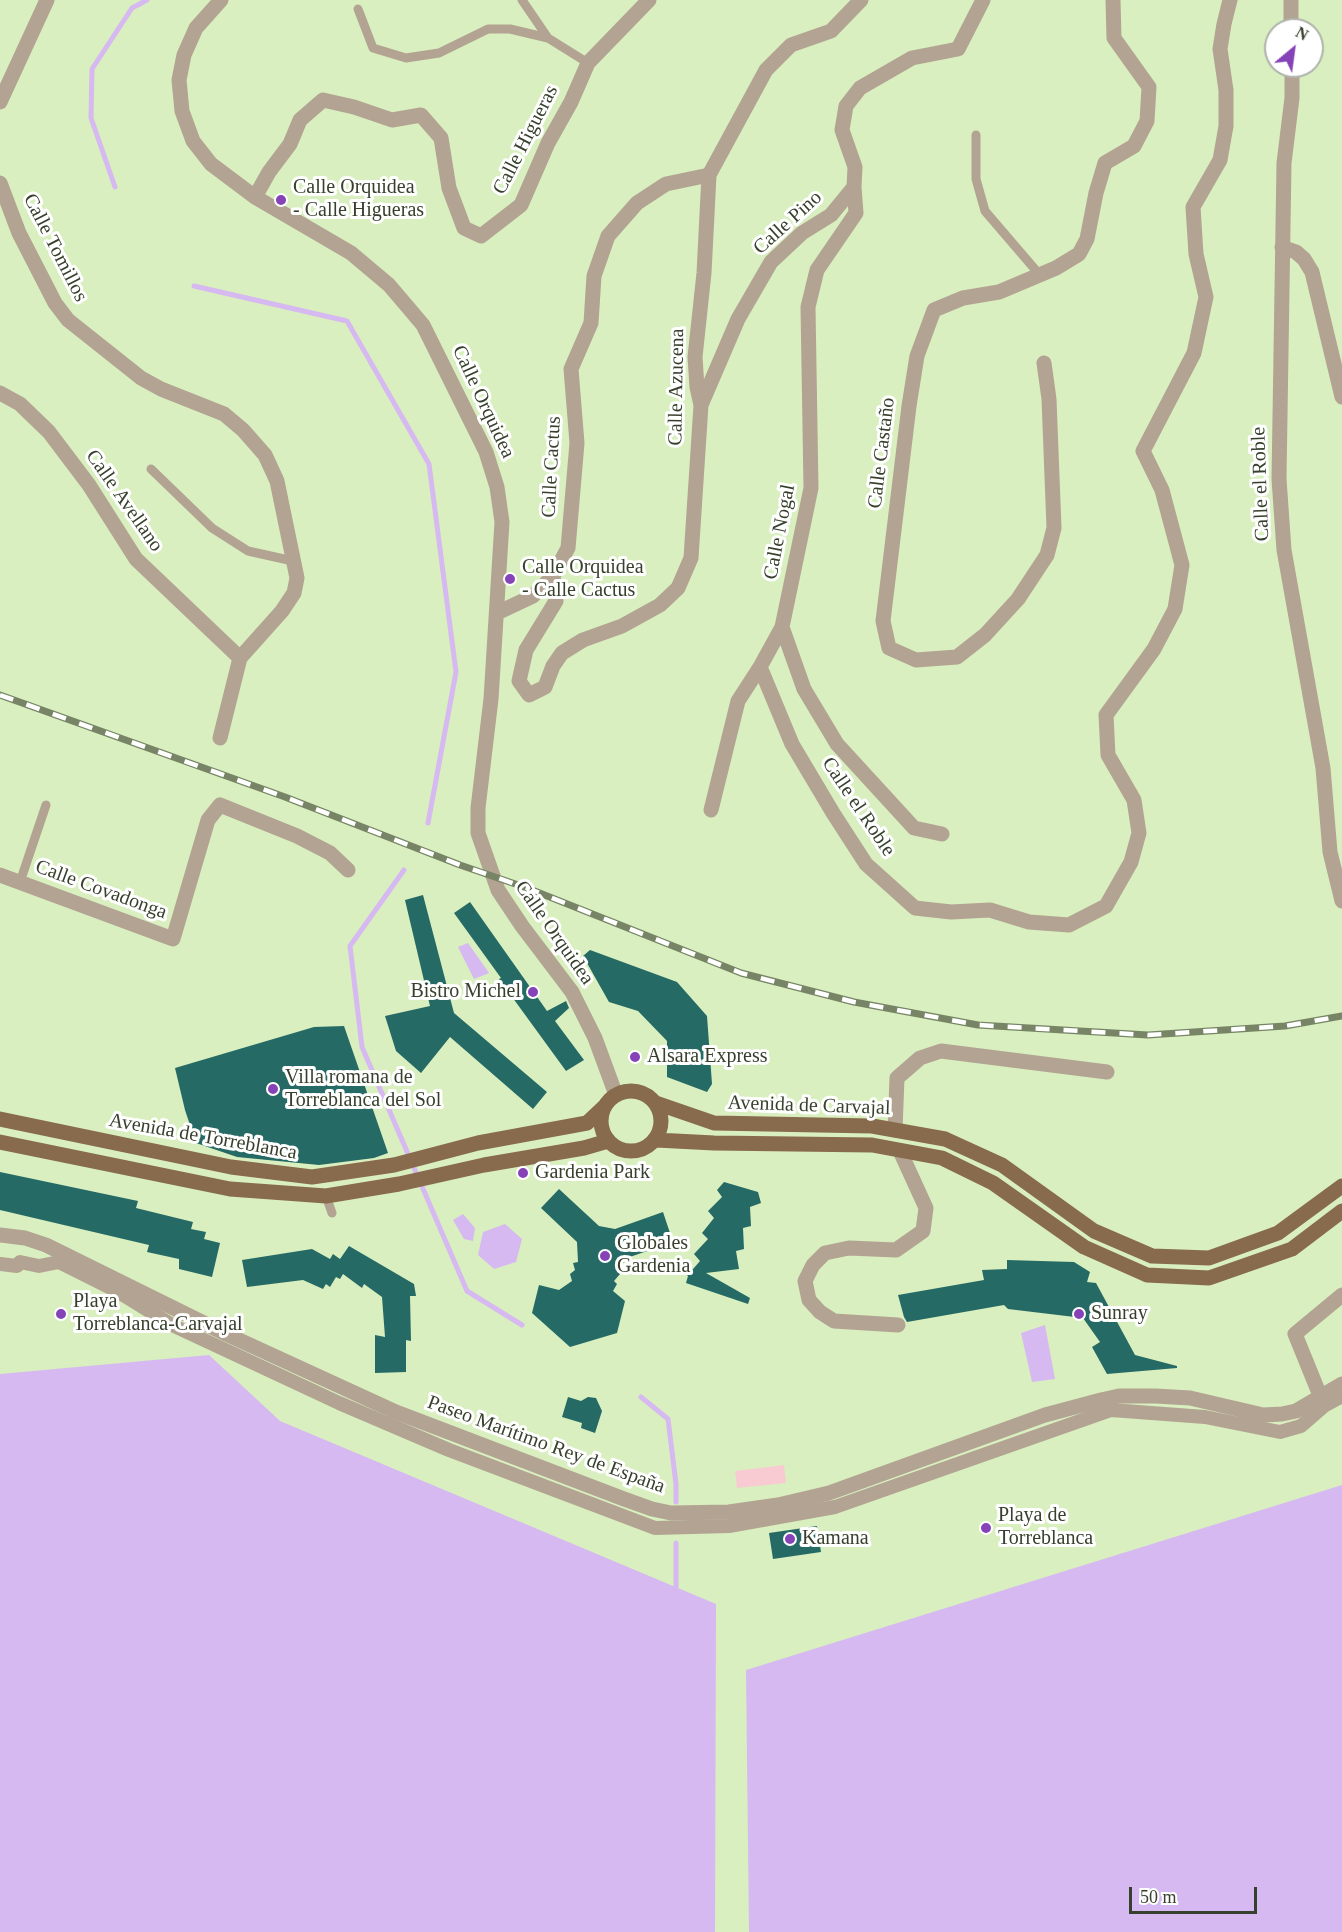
<!DOCTYPE html>
<meta charset="utf-8">
<style>
body{margin:0}
#map{position:relative;width:1342px;height:1932px;overflow:hidden;background:#d9efbf;font-family:Georgia,serif}
canvas{display:block}
.north{position:absolute;left:1264px;top:18px;width:60px;height:60px;box-sizing:border-box;background:#fff;border:2px solid #afb3ab;border-radius:50%;rotate:29deg;font-size:16px;font-weight:700;line-height:24px;text-align:center;color:#37402c}
.north::after{content:'';display:block;margin:auto;width:21px;height:27px;background:#8643b7;clip-path:polygon(50% 0,100% 100%,50% 72%,0 100%)}
.scale{position:absolute;left:1129px;top:1887px;width:128px;height:27px;box-sizing:border-box;border:3px solid #37402c;border-top:0;padding-left:8px;font-size:18px;line-height:21px;white-space:nowrap;color:#37402c;-webkit-text-stroke:4px #fff;paint-order:stroke}
</style>
<div id="map">
<canvas width="1342" height="1932"></canvas>
<div class="north">N</div>
<div class="scale">50 m</div>
</div>
<script>
const ctx = document.querySelector('canvas').getContext('2d');
ctx.lineJoin = 'round';
function fill(path, color) {
  ctx.fillStyle = color;
  ctx.fill(path, 'evenodd');
}
function shape(rows) {
  const path = new Path2D();
  for (const r of rows) {
    if (r.length === 3) {
      path.moveTo(r[0] + r[2], r[1]);
      path.arc(r[0], r[1], r[2], 0, 2 * Math.PI);
      continue;
    }
    path.moveTo(r[0], r[1]);
    for (let i = 2; i < r.length; i += 2) path.lineTo(r[i], r[i + 1]);
  }
  return path;
}
function trace(path, color, width, dash) {
  ctx.strokeStyle = color;
  ctx.lineWidth = width;
  ctx.lineCap = dash ? 'butt' : 'round';
  ctx.setLineDash(dash || []);
  ctx.stroke(path);
}
function write(font, color, halo, rows, align = 'center') {
  ctx.font = font + ' Georgia,serif';
  ctx.lineWidth = 6;
  ctx.setLineDash([]);
  ctx.textBaseline = 'middle';
  ctx.strokeStyle = halo;
  ctx.fillStyle = color;
  for (const [text, x, y, turn = 0] of rows) {
    ctx.save();
    ctx.translate(x, y);
    ctx.rotate((+turn || 0) * Math.PI / 180);
    ctx.textAlign = isNaN(turn) ? turn : align;
    if (halo) ctx.strokeText(text, 0, 0);
    ctx.fillText(text, 0, 0);
    ctx.restore();
  }
}
const green = shape([
 [784,1465,786,1483,737,1488,735,1471]
]);
const water = shape([
 [468,943,489,973,474,979,458,947],
 [463,1214,475,1228,473,1241,464,1239,453,1220],
 [505,1224,522,1239,516,1262,494,1269,478,1255,483,1232],
 [1045,1325,1055,1379,1032,1382,1021,1333],
 [209,1355,280,1421,716,1604,715,1932,0,1932,0,1374],
 [1342,1485,1342,1932,749,1932,746,1670]
]);
const stream = shape([
 [115,187,91,118,92,69,132,8,147,0],
 [194,286,347,321,429,464,456,672,428,823],
 [404,870,350,946,362,1047,467,1291,522,1325],
 [641,1397,668,1419,676,1484,676,1502],
 [676,1543,676,1587]
]);
const building = shape([
 [423,895,454,1013,547,1092,533,1109,450,1037,421,1073,396,1051,385,1016,430,1006,405,900],
 [470,902,547,1011,566,1001,569,1008,555,1021,584,1060,566,1071,499,979,501,978,454,913],
 [590,950,677,982,707,1016,712,1084,707,1092,667,1077,667,1041,638,1011,609,1002,583,956],
 [344,1026,388,1153,374,1158,319,1165,237,1157,196,1143,185,1110,175,1068,314,1027],
 [0,1172,138,1201,136,1208,193,1222,191,1229,206,1232,204,1239,220,1243,212,1277,179,1269,179,1259,147,1252,149,1245,0,1210],
 [724,1182,758,1192,761,1203,750,1207,751,1226,743,1228,744,1249,736,1251,739,1269,706,1273,750,1298,748,1304,686,1283,688,1276,687,1276,700,1261,694,1254,708,1239,702,1233,714,1218,708,1211,722,1197,717,1190],
 [559,1189,599,1226,615,1229,663,1212,673,1242,627,1258,617,1271,620,1274,614,1281,617,1284,613,1291,625,1301,617,1333,570,1347,532,1313,539,1285,559,1290,572,1281,570,1274,575,1270,573,1263,578,1262,577,1242,541,1208],
 [349,1246,414,1284,416,1296,410,1296,411,1341,406,1340,406,1372,375,1373,375,1335,385,1337,382,1297,364,1284,362,1288,343,1274,340,1279,336,1277,330,1287,326,1284,323,1289,303,1280,247,1287,242,1260,312,1249,330,1259,333,1254,340,1259],
 [1007,1260,1074,1262,1090,1272,1087,1282,1096,1283,1135,1355,1177,1366,1177,1368,1107,1374,1092,1347,1100,1342,1083,1318,1008,1309,1004,1305,907,1322,904,1317,898,1295,984,1280,982,1270,1007,1269],
 [568,1397,581,1401,588,1397,596,1398,602,1411,595,1433,581,1428,582,1423,562,1417],
 [817,1526,821,1552,773,1559,769,1533]
]);
const service = shape([
 [522,0,548,38],
 [358,9,373,48,406,58,439,53,488,29,510,29,548,38,588,63],
 [976,135,976,179,985,211,1039,274],
 [151,469,212,528,248,551,293,561],
 [20,882,46,805],
 [326,1196,332,1213]
]);
const pedestrian = shape([
 [0,1264,17,1266,20,1262,39,1266,59,1262,117,1291,172,1325,339,1403,449,1450,655,1528,729,1526,835,1507,1111,1410,1205,1417,1280,1432,1301,1426,1324,1406,1342,1396]
]);
const minor = shape([
 [221,0,196,28,184,55,179,80,182,111,193,141,211,164,255,197,351,253,389,285,423,325,486,452,497,487,502,522,491,699,478,808,478,833,498,890,522,926,572,992,595,1038,616,1095],
 [1291,0,1291,30],
 [1292,66,1292,98,1284,163,1279,479,1284,550,1323,768,1330,852,1342,901],
 [0,102,47,0],
 [0,183,19,233,55,303,68,320,141,378,161,389,224,414,243,430,265,455,277,481,297,578,294,593,282,611,240,658,220,738],
 [255,197,269,172,290,144,300,120,323,100,354,107,392,120,421,115,441,138,449,188,464,228,481,236,521,205,548,143,571,102,588,63,649,0],
 [1282,247,1296,252,1304,259,1312,272,1342,397],
 [1044,363,1049,399,1054,528,1047,555,1018,599,985,635,957,657,916,660,889,648,883,621,909,406,917,356,934,310,963,298,999,292,1056,268,1079,254,1087,239,1096,193,1105,163,1134,146,1147,121,1149,87,1114,38,1113,0],
 [0,393,20,404,49,432,89,485,136,559,240,658],
 [701,405,738,319,771,262,802,233,831,215,854,187],
 [553,576,556,601,526,650,519,681,529,695,545,687,553,666,562,653,583,640,622,626,660,605,678,588,691,558,701,405,697,387,695,357,704,273,709,175,766,70,791,45,831,31,861,0],
 [497,613,533,596,553,576,568,548,577,443,571,369,591,323,594,276,608,236,637,203,666,184,709,175],
 [782,627,804,689,837,744,914,828,942,834],
 [760,667,792,744,833,813,866,864,915,908,951,912,990,910,1029,922,1069,925,1106,906,1131,862,1139,833,1134,800,1108,755,1106,715,1154,649,1175,609,1182,565,1162,490,1143,451,1194,353,1206,297,1196,254,1193,207,1220,160,1226,126,1226,90,1220,49,1224,24,1230,0],
 [711,810,738,701,760,667,782,627,811,488,808,307,817,270,856,213,854,187,855,167,842,130,846,106,860,88,912,58,958,49,983,0],
 [0,875,173,939,208,820,220,805,297,836,330,853,348,870],
 [895,1130,897,1078,920,1058,941,1051,1107,1072],
 [0,1235,25,1238,46,1245,226,1334,396,1412,624,1499,652,1509,671,1513,729,1512,778,1505,829,1493,1045,1415,1101,1400,1119,1396,1156,1396,1190,1398,1263,1415,1282,1414,1296,1411,1342,1384],
 [898,1325,834,1321,820,1312,809,1300,805,1281,813,1265,825,1253,849,1248,896,1250,923,1231,926,1208,900,1151],
 [1321,1398,1295,1334,1342,1295]
]);
const primary = shape([
 [631,1121,30],
 [656,1103,714,1123,872,1126,945,1139,1002,1165,1094,1231,1152,1256,1209,1258,1278,1233,1342,1186],
 [0,1119,231,1167,312,1177,394,1165,478,1143,587,1123,605,1106],
 [656,1140,714,1143,872,1145,942,1158,993,1183,1084,1247,1147,1275,1209,1278,1292,1249,1342,1211],
 [0,1142,230,1189,326,1196,399,1184,484,1165,584,1148,608,1141]
]);
const rail = shape([
 [0,695,285,797,460,865,527,888,741,973,854,1002,978,1025,1148,1035,1285,1026,1342,1016]
]);
const markers = [
 [281,200,6,"#8643b7"],
 [510,579,6,"#8643b7"],
 [533,992,6,"#8643b7"],
 [635,1057,6,"#8643b7"],
 [273,1089,6,"#8643b7"],
 [523,1173,6,"#8643b7"],
 [605,1256,6,"#8643b7"],
 [61,1314,6,"#8643b7"],
 [1079,1314,6,"#8643b7"],
 [986,1528,6,"#8643b7"],
 [790,1539,6,"#8643b7"]
];
const streetNames = [
 ["Calle Higueras",526,140,-63],
 ["Calle Pino",788,223,-42],
 ["Calle Tomillos",55,248,63],
 ["Calle Azucena",677,387,-89],
 ["Calle Orquidea",483,402,65],
 ["Calle Castaño",882,453,-83],
 ["Calle Cactus",552,467,-87],
 ["Calle el Roble",1261,484,-92],
 ["Calle Avellano",124,501,55],
 ["Calle Nogal",780,532,-79],
 ["Calle el Roble",858,807,56],
 ["Calle Covadonga",101,890,20],
 ["Calle Orquidea",554,933,55],
 ["Avenida de Carvajal",809,1106,2],
 ["Avenida de Torreblanca",203,1137,10],
 ["Paseo Marítimo Rey de España",546,1445,20]
];
const poiNames = [
 ["Calle Orquidea",293,188],
 ["- Calle Higueras",293,211],
 ["Calle Orquidea",522,568],
 ["- Calle Cactus",522,591],
 ["Bistro Michel",521,992,"right"],
 ["Alsara Express",647,1057],
 ["Villa romana de",285,1078],
 ["Torreblanca del Sol",285,1101],
 ["Gardenia Park",535,1173],
 ["Globales",617,1244],
 ["Gardenia",617,1267],
 ["Playa",73,1302],
 ["Torreblanca-Carvajal",73,1325],
 ["Sunray",1091,1314],
 ["Playa de",998,1516],
 ["Torreblanca",998,1539],
 ["Kamana",802,1539]
];
fill(green, '#f8cbd2');
fill(water, '#d6b9f0');
trace(stream, '#d6b9f0', 5);
fill(building, '#256a65');
trace(service, '#b3a392', 9);
trace(pedestrian, '#b3a392', 14);
trace(minor, '#b3a392', 15);
trace(primary, '#886b4c', 15);
trace(rail, '#778566', 7);
trace(rail, '#fff', 4.5, [14]);
for (const [x, y, r, color] of markers) {
  const dot = new Path2D();
  dot.arc(x, y, r, 0, 2 * Math.PI);
  ctx.fillStyle = color;
  ctx.fill(dot);
  trace(dot, '#fff', 2);
}
write('20px', '#37402c', '#fff', streetNames);
write('20px', '#37402c', '#fff', poiNames, 'left');
</script>
